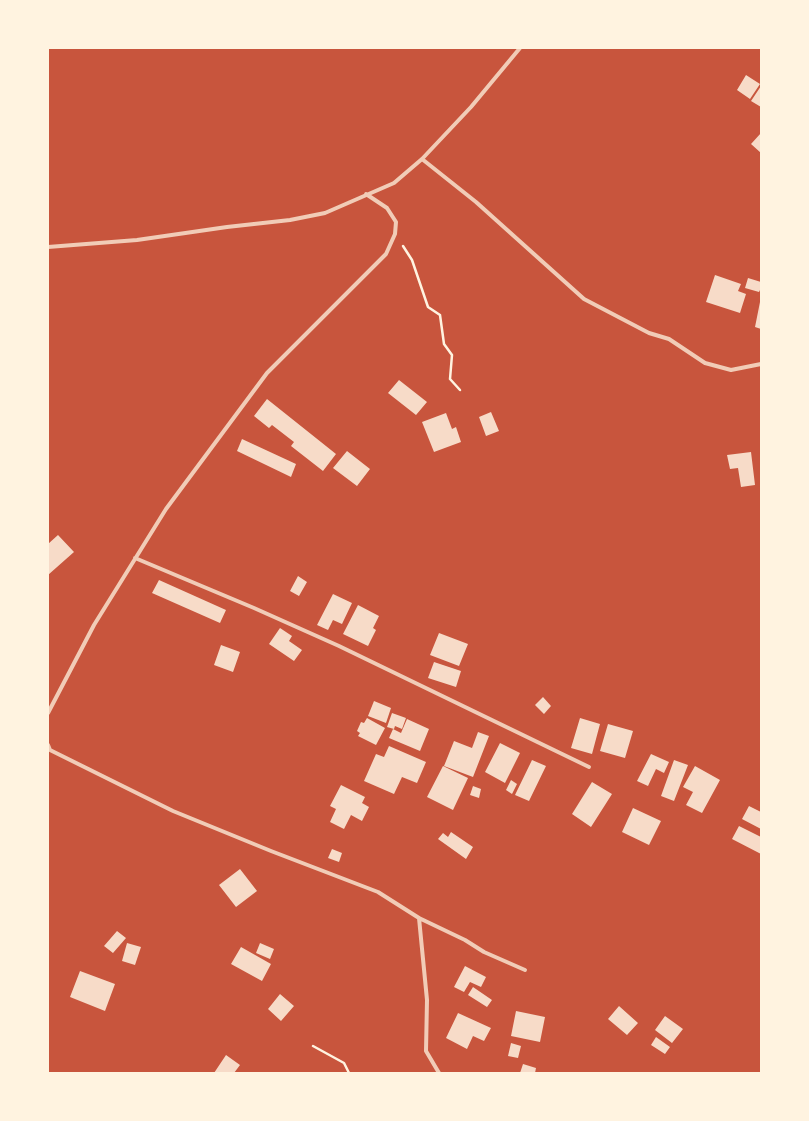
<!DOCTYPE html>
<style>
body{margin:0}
#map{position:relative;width:809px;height:1121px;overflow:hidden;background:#c8553d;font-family:"Roboto Condensed",sans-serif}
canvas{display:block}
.frame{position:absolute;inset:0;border:49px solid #fff3e0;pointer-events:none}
</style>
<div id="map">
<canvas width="809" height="1121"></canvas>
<div class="frame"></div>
</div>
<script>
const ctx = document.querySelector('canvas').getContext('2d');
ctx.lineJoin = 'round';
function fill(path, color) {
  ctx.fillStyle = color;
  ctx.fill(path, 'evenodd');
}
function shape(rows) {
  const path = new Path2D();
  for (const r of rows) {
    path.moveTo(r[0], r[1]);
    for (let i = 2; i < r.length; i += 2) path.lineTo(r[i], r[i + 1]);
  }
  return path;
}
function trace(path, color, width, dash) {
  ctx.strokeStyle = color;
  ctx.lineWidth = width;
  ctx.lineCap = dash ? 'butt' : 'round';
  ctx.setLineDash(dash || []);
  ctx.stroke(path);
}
const building = shape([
 [746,75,760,84,750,99,737,90],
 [761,86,761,107,751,101],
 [761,133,761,153,751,144],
 [715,275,741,284,738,291,746,294,740,313,706,302],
 [748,278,761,282,761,291,760,290,759,292,745,288],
 [760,302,761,302,761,329,755,327],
 [399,380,427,402,416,415,388,393],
 [267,399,336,454,323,471,291,446,294,442,272,425,269,428,254,416],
 [491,412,499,431,486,436,479,417],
 [446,413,452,429,456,427,461,442,434,452,422,422],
 [242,439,296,464,291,477,237,451],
 [347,451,370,469,357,486,333,468],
 [751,452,755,485,741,487,738,468,730,469,727,455],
 [58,535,74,552,48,575,48,544],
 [298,576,307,582,299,596,290,591],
 [159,580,226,610,220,623,152,593],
 [333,594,352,603,342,624,333,620,328,630,317,625],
 [358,605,379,616,373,628,376,630,368,646,343,634],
 [280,628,292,636,289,641,302,650,294,661,269,644],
 [439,633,468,644,459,666,430,655],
 [221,645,240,652,233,672,214,665],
 [434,662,461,671,456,687,428,678],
 [543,697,551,706,544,714,535,705],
 [374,701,391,708,386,723,368,716],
 [392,713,406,718,402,729,395,726,394,729,387,727],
 [367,718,385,728,376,745,358,736,360,733,357,731,361,722,364,723],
 [580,718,600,724,592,754,571,748],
 [407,719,429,729,420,751,389,738,393,729,401,733],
 [608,724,633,731,625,758,600,751],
 [478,732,489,736,473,777,444,766,454,741,472,748],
 [500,743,520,753,505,783,485,772],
 [389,746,426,762,417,783,402,777,394,794,364,781,376,754,384,757],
 [651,754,669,762,664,773,656,769,648,786,637,781],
 [532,760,546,766,529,801,515,795],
 [674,760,688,765,674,801,661,796],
 [443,766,468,778,453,810,427,797],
 [695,766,720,780,702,813,686,805,693,792,683,787],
 [511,780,517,784,512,794,506,790],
 [592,782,612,794,591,827,572,814],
 [341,785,365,797,362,803,369,807,362,821,351,815,344,829,330,822,336,809,330,806],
 [473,786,481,789,479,798,470,795],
 [749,806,761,812,761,829,742,819],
 [633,808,661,821,649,845,622,832],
 [739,826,761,837,761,854,732,839],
 [451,832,473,847,466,859,438,839,443,833,448,837],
 [332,849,342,853,339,862,328,858],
 [240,869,257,891,236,907,219,885],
 [117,931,126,938,113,953,104,946],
 [127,943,141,947,135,965,122,961],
 [260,943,274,949,270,959,256,953],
 [241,947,271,964,262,981,231,964],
 [465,966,486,977,481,987,470,982,464,992,454,987],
 [80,971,115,984,105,1011,70,997],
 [473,987,492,1000,487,1007,468,995],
 [280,994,294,1006,281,1021,268,1009],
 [619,1006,638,1023,627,1035,608,1019],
 [516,1011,545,1017,540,1042,511,1036],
 [458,1013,491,1028,484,1041,473,1036,467,1049,446,1038],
 [665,1016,683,1029,672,1043,655,1030],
 [656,1037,670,1047,665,1054,651,1045],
 [511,1043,521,1046,518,1058,508,1056],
 [226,1055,240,1065,234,1073,214,1073],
 [523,1064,536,1068,535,1073,520,1073]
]);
const path = shape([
 [403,246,412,260,428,307,440,315,444,344,452,355,450,379,460,390],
 [313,1046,344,1063,349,1073]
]);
const minor = shape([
 [422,159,476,202,584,299,649,333,669,339,705,363,731,370,761,364],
 [48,247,137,240,227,227,290,220,325,213,394,183,422,159,471,107,520,48],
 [135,558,254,608,339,646,589,767],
 [48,713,94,625,166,509,267,373,386,254,395,234,396,222,387,208,366,194],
 [48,745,50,750,173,811,271,851,378,892,419,918,427,1000,426,1051,439,1073],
 [419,918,465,940,484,952,525,970]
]);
fill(building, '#f7dbc8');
trace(path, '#fff3e0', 2.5);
trace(minor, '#f1ccb7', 4);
</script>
